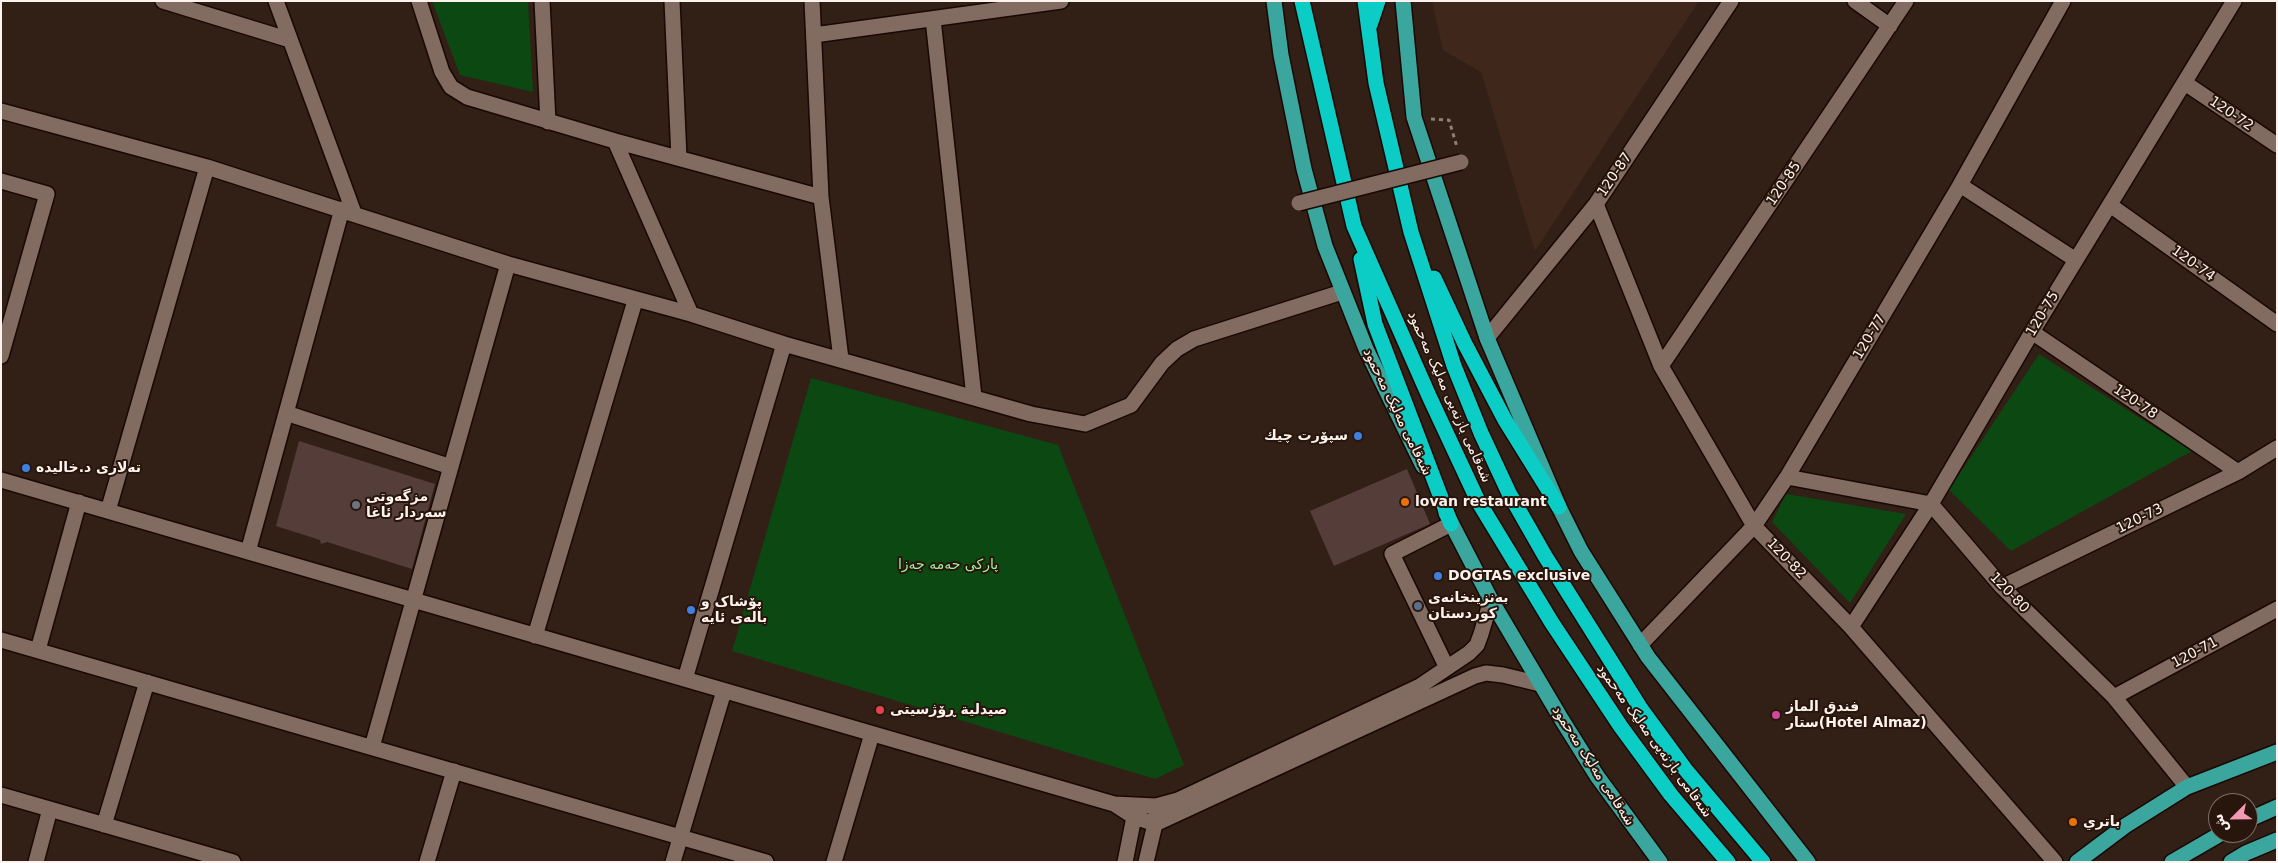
<!DOCTYPE html>
<meta charset="utf-8">
<style>
body{margin:0}
#map{position:relative;width:2278px;height:863px;overflow:hidden;background:#321f16;font-family:"DejaVu Sans","Noto Naskh Arabic",sans-serif}
canvas{display:block}
.frame{position:absolute;inset:0;border:2px solid #fdf2ed;pointer-events:none}
.north{position:absolute;left:2208px;top:793px;width:50px;height:50px;box-sizing:border-box;background:#28160d;border:1px solid #7d6e67;border-radius:50%;rotate:247deg;font-size:14px;font-weight:700;line-height:20px;text-align:center;color:#fdf2ed}
.north::after{content:'';display:block;margin:auto;width:18px;height:22px;background:#f19ab2;clip-path:polygon(50% 0,100% 100%,50% 72%,0 100%)}
</style>
<div id="map">
<canvas width="2278" height="863"></canvas>
<div class="frame"></div>
<div class="north">ش</div>
</div>
<script>
const ctx = document.querySelector('canvas').getContext('2d');
ctx.lineJoin = 'round';
function fill(path, color) {
  ctx.fillStyle = color;
  ctx.fill(path, 'evenodd');
}
function shape(rows) {
  const path = new Path2D();
  for (const r of rows) {
    path.moveTo(r[0], r[1]);
    for (let i = 2; i < r.length; i += 2) path.lineTo(r[i], r[i + 1]);
  }
  return path;
}
function trace(path, color, width, dash) {
  ctx.strokeStyle = color;
  ctx.lineWidth = width;
  ctx.lineCap = dash ? 'butt' : 'round';
  ctx.setLineDash(dash || []);
  ctx.stroke(path);
}
function write(font, color, halo, rows, align = 'center') {
  ctx.font = font + ' "DejaVu Sans","Noto Naskh Arabic",sans-serif';
  ctx.lineWidth = 4;
  ctx.setLineDash([]);
  ctx.textBaseline = 'middle';
  ctx.strokeStyle = halo;
  ctx.fillStyle = color;
  for (const [text, x, y, turn = 0] of rows) {
    ctx.save();
    ctx.translate(x, y);
    ctx.rotate((+turn || 0) * Math.PI / 180);
    ctx.textAlign = isNaN(turn) ? turn : align;
    if (halo) ctx.strokeText(text, 0, 0);
    ctx.fillText(text, 0, 0);
    ctx.restore();
  }
}
const built = shape([
 [1432,1,1699,1,1535,251,1481,72,1443,50]
]);
const green = shape([
 [432,1,528,1,533,92,460,75],
 [2039,354,2192,451,2011,551,1949,490],
 [811,378,1058,445,1184,765,1155,779,732,651],
 [1786,494,1906,514,1850,603,1772,522]
]);
const building = shape([
 [299,441,435,484,412,569,327,542,321,544,320,540,276,526],
 [1407,469,1430,524,1334,566,1310,511]
]);
const path = shape([
 [1431,119,1449,120,1457,147]
]);
const minor = shape([
 [163,1,290,40],
 [276,1,354,213],
 [419,1,442,72,451,87,467,97,615,141,821,197],
 [542,1,548,122],
 [672,1,679,158],
 [812,1,821,197,841,359],
 [1855,1,1890,26],
 [933,19,974,397],
 [814,35,1061,1],
 [2185,83,2277,145],
 [1,111,207,167,508,264,691,314,784,344,1031,414,1085,424,1131,405,1162,363,1177,349,1194,339,1342,292],
 [615,141,691,314],
 [1,181,47,194,1,356],
 [1960,185,2076,260],
 [1596,204,1661,366,1754,526,1851,627,2055,862],
 [2110,205,2277,324],
 [2032,332,2238,472],
 [1487,338,1596,204,1731,1],
 [1661,366,1906,1],
 [286,413,451,467],
 [1787,477,1931,504,2002,587,2114,697,2187,787],
 [1,480,1114,804,1134,817,1155,824,1475,676,1486,673,1503,675,1540,684],
 [108,511,207,167],
 [248,552,342,209],
 [2002,587,2238,472,2277,448],
 [1851,627,1931,504,2032,332,2234,1],
 [535,636,635,301],
 [1,640,766,862],
 [1640,645,1754,526,1787,477,1960,185,2063,1],
 [38,650,79,502],
 [1447,668,1392,554,1451,524],
 [685,679,784,344],
 [2114,697,2277,609],
 [372,747,508,264],
 [1,795,233,862],
 [1114,804,1156,806,1178,800,1420,686,1469,653,1477,645,1481,634,1491,600],
 [104,825,147,682],
 [36,862,50,809],
 [427,862,454,771],
 [673,862,724,691],
 [834,862,872,734],
 [1125,862,1136,807],
 [1146,862,1155,824,1156,814]
]);
const major = shape([
 [1274,1,1281,55,1304,169,1325,246,1366,349,1423,466],
 [1403,1,1414,117,1487,338,1559,507,1581,551,1648,657,1808,862],
 [1446,513,1491,600,1562,720,1597,776,1660,862],
 [2248,820,2277,807],
 [2077,862,2125,826,2187,787,2277,752],
 [2172,862,2222,833],
 [2231,862,2246,853,2277,840]
]);
const highway = shape([
 [1302,1,1354,226,1429,396,1478,501,1552,623,1621,727,1671,795,1728,862],
 [1365,1,1376,83,1411,232,1454,366,1481,433,1509,493,1545,556,1641,709,1685,769,1763,862],
 [1370,25,1378,1],
 [1361,259,1375,324,1451,524],
 [1434,278,1465,344,1505,420,1559,507]
]);
const minorBridge = shape([
 [1299,203,1461,162]
]);
const markers = [
 [1358,436,5,"#3f7fe0"],
 [26,468,5,"#3f7fe0"],
 [1405,502,5,"#e8710a"],
 [356,505,5,"#6b7280"],
 [1438,576,5,"#3f7fe0"],
 [1418,606,5,"#5c6f8a"],
 [691,610,5,"#3f7fe0"],
 [880,710,5,"#e0444e"],
 [1776,715,5,"#d1479c"],
 [2073,822,5,"#e8710a"]
];
const streetNames = [
 ["120-72",2231,114,34],
 ["120-87",1615,175,-56],
 ["120-85",1784,184,-56],
 ["120-74",2193,264,36],
 ["120-75",2043,314,-59],
 ["120-77",1870,337,-59],
 ["شەقامی بازنەیی مەلیک مەحمود",1449,397,66],
 ["120-78",2135,402,34],
 ["شەقامی مەلیک مەحمود",1397,412,64],
 ["120-73",2140,519,-26],
 ["120-82",1786,559,46],
 ["120-80",2009,593,46],
 ["120-71",2195,653,-28],
 ["شەقامی بازنەیی مەلیک مەحمود",1654,741,54],
 ["شەقامی مەلیک مەحمود",1593,766,57]
];
const poiNames = [
 ["سپۆرت چيك",1348,436,"right"],
 ["تەلاری د.خالیدە",36,468],
 ["مزگەوتی",366,497],
 ["سەردار ئاغا",366,513],
 ["lovan restaurant",1415,502],
 ["DOGTAS exclusive",1448,576],
 ["بەنزینخانەی",1428,598],
 ["کوردستان",1428,614],
 ["پۆشاک و",701,602],
 ["بالەی ئایە",701,618],
 ["فندق الماز",1786,707],
 ["ستار(Hotel Almaz)",1786,723],
 ["صيدلية ڕۆژسیتی",890,710],
 ["باتري",2083,822]
];
const parkNames = [
 ["پارکی حەمە جەزا",948,565]
];
fill(built, '#40271b');
fill(green, '#0c4812');
fill(building, '#553d39');
trace(minor, '#190803', 18);
trace(major, '#190803', 18);
trace(highway, '#190803', 18);
trace(path, '#8e7e77', 3, [4, 4]);
trace(minor, '#826b61', 15);
trace(major, '#3ba69e', 15);
trace(highway, '#0bcdc6', 15);
trace(minorBridge, '#190803', 18, []);
trace(minorBridge, '#826b61', 15);
for (const [x, y, r, color] of markers) {
  const dot = new Path2D();
  dot.arc(x, y, r, 0, 2 * Math.PI);
  ctx.fillStyle = color;
  ctx.fill(dot);
  trace(dot, '#28160d', 2);
}
write('14px', '#fdf2ed', '#28160d', streetNames);
write('bold 14px', '#fdf2ed', '#28160d', poiNames, 'left');
write('14px', '#9ff09f', '#28160d', parkNames);
</script>
